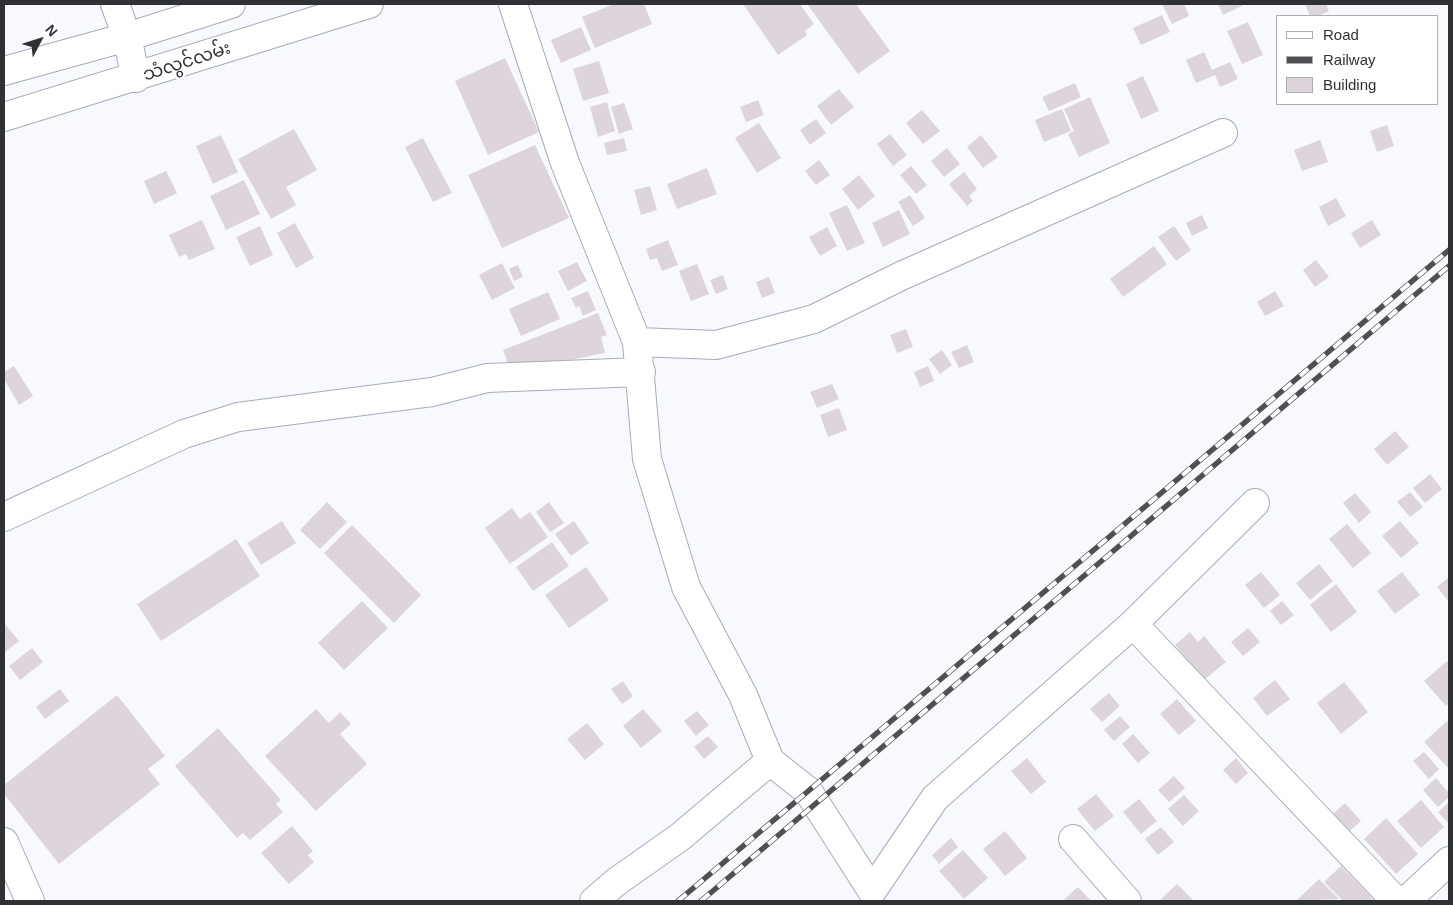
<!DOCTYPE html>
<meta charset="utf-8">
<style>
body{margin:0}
#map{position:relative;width:1453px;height:905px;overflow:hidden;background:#f7f9ff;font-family:Helvetica,sans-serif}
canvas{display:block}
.frame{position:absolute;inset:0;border:5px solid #2f3134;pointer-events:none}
.legend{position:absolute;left:1276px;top:15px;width:162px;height:90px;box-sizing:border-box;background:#fff;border:1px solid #acadae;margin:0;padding:6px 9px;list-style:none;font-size:15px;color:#2f3134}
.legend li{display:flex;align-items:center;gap:10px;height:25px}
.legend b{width:25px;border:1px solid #acadae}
.north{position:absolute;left:15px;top:15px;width:50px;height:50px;-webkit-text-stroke:4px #fff;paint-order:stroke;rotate:50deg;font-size:14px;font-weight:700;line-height:20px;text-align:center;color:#2f3134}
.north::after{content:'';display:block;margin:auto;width:18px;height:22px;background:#2f3134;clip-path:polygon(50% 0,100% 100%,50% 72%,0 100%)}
</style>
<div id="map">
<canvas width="1453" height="905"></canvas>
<div class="frame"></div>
<ul class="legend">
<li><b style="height:6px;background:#fff"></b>Road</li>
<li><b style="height:6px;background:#4e5054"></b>Railway</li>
<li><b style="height:14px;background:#ddd5db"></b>Building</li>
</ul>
<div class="north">N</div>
</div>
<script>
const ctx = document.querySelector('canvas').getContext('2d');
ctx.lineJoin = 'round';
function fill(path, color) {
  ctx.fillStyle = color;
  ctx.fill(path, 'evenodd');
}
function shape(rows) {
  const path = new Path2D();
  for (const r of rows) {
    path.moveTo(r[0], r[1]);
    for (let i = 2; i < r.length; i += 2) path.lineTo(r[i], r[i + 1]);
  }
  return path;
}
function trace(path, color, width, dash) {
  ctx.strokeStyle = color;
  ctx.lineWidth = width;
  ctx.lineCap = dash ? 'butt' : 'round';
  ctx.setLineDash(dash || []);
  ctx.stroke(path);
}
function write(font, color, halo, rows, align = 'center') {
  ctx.font = font + ' Helvetica,"Noto Sans Myanmar",sans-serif';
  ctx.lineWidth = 4.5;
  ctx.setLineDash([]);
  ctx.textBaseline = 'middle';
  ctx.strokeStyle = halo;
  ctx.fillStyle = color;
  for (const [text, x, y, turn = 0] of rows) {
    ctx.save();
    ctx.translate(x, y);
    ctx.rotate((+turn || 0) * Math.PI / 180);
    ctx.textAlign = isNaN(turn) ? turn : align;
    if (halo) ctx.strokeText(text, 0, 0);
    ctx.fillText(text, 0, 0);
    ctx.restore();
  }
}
const building = shape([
 [614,4,644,4,652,24,595,48,582,17],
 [743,4,800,4,814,24,805,31,807,35,778,55],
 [807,4,856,4,890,51,858,74],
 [1162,4,1184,4,1189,16,1172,24],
 [1218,4,1241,4,1242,6,1223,15],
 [1305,4,1326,4,1329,11,1318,16,1310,16],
 [1162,15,1170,32,1141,45,1133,28],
 [1248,22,1263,55,1242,64,1227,31],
 [581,27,591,50,561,63,551,40],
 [1204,52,1212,70,1230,62,1238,79,1220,87,1215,75,1196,83,1186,60],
 [505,58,539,132,488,155,455,81],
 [599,61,609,93,583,101,573,69],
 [1143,76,1159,111,1141,119,1126,84],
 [1075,83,1081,97,1049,111,1042,97],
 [839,89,854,107,831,125,817,106],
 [1090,97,1110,143,1079,157,1068,134,1074,131,1064,109],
 [758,100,764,115,746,122,740,107],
 [607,102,615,131,598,137,590,107],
 [624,103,633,129,619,134,611,107],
 [1062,109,1071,131,1044,142,1035,120],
 [922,110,940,131,923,144,906,123],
 [816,119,826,133,810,145,800,130],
 [759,123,781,158,757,173,735,138],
 [1387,125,1394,146,1377,152,1370,131],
 [294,129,317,170,286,187,296,205,271,219,238,159],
 [890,134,907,155,893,166,877,144],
 [221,135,238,172,213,184,196,146],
 [981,135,998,157,983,168,967,147],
 [423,138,452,193,433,202,405,147],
 [624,138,627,151,607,155,604,143],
 [1320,140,1328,162,1302,171,1294,150],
 [535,145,569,218,502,248,468,175],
 [947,148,960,164,944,177,931,161],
 [819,160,830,175,816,185,805,171],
 [911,166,927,185,916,194,900,175],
 [707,168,717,194,677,209,667,184],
 [166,171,177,193,154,204,144,181],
 [964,172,977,189,969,196,973,201,967,206,949,184],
 [859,175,875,196,858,210,842,189],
 [244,180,260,214,226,230,210,196],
 [650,186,657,210,641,215,634,190],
 [910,195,925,218,913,226,898,202],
 [1336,198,1346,216,1328,226,1319,207],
 [847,205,865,243,847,251,829,213],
 [899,210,910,234,883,247,872,223],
 [1202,215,1208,228,1192,236,1186,223],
 [202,220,215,249,189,260,186,254,179,257,169,235],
 [1372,220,1381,235,1360,248,1351,233],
 [295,223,314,258,296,268,277,233],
 [260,226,273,255,250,266,236,237],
 [1174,226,1191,250,1176,261,1158,237],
 [827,227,837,246,820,256,809,237],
 [668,240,678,265,662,271,657,258,650,260,646,249],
 [1154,246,1167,264,1123,297,1110,279],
 [1316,260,1329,277,1315,287,1303,270],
 [577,262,587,281,568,291,558,271],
 [502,263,515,288,492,300,479,275],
 [697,264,709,294,691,301,679,271],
 [518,265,523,277,514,281,509,269],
 [723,275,728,289,716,294,710,280],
 [769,277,775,293,762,298,756,282],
 [588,291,596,310,583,316,579,306,576,308,571,298],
 [1275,291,1284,306,1265,316,1257,302],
 [548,292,560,319,521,336,509,309],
 [598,313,607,335,601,337,605,353,511,372,503,350],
 [906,329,913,347,897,353,890,335],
 [967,345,974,362,959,368,951,352],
 [942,350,952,365,940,374,929,359],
 [14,366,33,396,19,405,4,379,4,372],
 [928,366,934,381,920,387,914,372],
 [832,384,839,399,817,408,810,392],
 [839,408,847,430,828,437,820,415],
 [1395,431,1409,447,1387,465,1374,449],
 [1430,474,1442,489,1425,503,1413,488],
 [1410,492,1423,507,1410,517,1397,502],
 [1355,493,1371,512,1359,523,1343,503],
 [327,502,347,522,320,549,300,530],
 [549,502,564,523,550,532,536,512],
 [512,508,520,519,530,512,548,537,510,564,485,528],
 [282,521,296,543,261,565,247,543],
 [574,521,589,543,571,556,555,534],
 [1400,521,1419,543,1401,558,1382,536],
 [1347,524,1371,553,1353,568,1329,539],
 [352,525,421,595,394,623,324,553],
 [236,539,260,576,161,641,137,604],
 [552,542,569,566,533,591,516,567],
 [1319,564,1333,581,1310,600,1296,583],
 [586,567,609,600,569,628,545,595],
 [1261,572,1280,595,1264,608,1245,585],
 [1402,572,1420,595,1395,614,1377,591],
 [1449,577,1449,602,1437,587],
 [1336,584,1357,612,1331,632,1310,605],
 [362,601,388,628,344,670,318,643],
 [1282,601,1294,615,1281,625,1270,611],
 [5,624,19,641,5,652,4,650],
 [1248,628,1260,642,1243,656,1231,642],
 [1190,632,1198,642,1204,636,1226,662,1204,680,1175,645],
 [32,648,43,662,20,680,9,666],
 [1447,661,1449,664,1449,703,1446,706,1424,681],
 [1275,680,1290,699,1267,716,1253,698],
 [623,681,633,696,622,704,611,689],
 [1344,682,1368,712,1341,734,1317,703],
 [60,689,69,701,45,719,36,707],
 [1109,693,1120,706,1102,722,1090,709],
 [117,695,165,756,148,769,160,784,59,864,4,794,4,785],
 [1177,699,1196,721,1179,735,1160,714],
 [316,709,329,723,340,712,351,724,340,734,367,764,316,811,265,756],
 [643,709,662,731,641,748,623,726],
 [697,711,709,725,696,736,684,721],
 [1120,716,1130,727,1114,741,1104,730],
 [1447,721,1449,724,1449,769,1424,742],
 [587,723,604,744,585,760,567,739],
 [218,728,281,800,276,804,283,812,250,840,243,833,237,838,175,766],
 [1133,734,1150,753,1138,763,1122,744],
 [708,736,718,747,704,759,694,747],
 [1424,752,1439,769,1429,779,1413,761],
 [1027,758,1046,782,1031,794,1011,771],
 [1236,758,1248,773,1236,784,1223,770],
 [1174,776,1185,788,1169,802,1158,790],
 [1436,778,1449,793,1449,797,1438,807,1423,790],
 [1096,794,1114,816,1095,831,1077,809],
 [1184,795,1199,811,1183,826,1168,809],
 [1139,799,1157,821,1141,834,1123,812],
 [1421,800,1444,827,1421,848,1397,821],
 [1449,802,1449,824,1438,812],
 [1345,803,1361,821,1343,837,1327,819],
 [1386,818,1418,854,1396,874,1364,839],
 [292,826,313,851,308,855,314,862,289,884,261,853],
 [1161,827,1174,842,1158,855,1145,839],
 [1005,831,1027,858,1005,876,983,849],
 [951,838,958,847,939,864,932,855],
 [963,850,988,878,964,899,939,871],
 [1341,866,1373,899,1371,901,1343,901,1324,882],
 [1319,879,1339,899,1296,901],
 [1177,884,1194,901,1159,901],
 [1078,887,1091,901,1062,901]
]);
const minor = shape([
 [115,4,127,37,136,78],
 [513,4,565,163,637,342,647,459,686,587,743,695,770,761,808,791,872,891,935,798,1133,624,1255,503],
 [637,342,716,345,814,319,901,276,1223,133],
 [4,517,184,434,238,417,432,392,487,378,641,372],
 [1133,624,1396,901],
 [1073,839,1127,901],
 [4,842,30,901],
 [594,901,616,882,680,837,770,761],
 [1406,901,1449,861]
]);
const major = shape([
 [4,71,127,37,231,4],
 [4,117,369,4]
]);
const rail = shape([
 [678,901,1449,250],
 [701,901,1449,266]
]);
const streetNames = [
 ["သံလွင်လမ်း",187,62,-18]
];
fill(building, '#ddd5db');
trace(minor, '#a7acb4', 30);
trace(major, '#a7acb4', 30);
trace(minor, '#fff', 28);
trace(major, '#fff', 28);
trace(rail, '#4e5054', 5.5);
trace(rail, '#fff', 4, [11]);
write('18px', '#2f3134', '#fff', streetNames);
</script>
